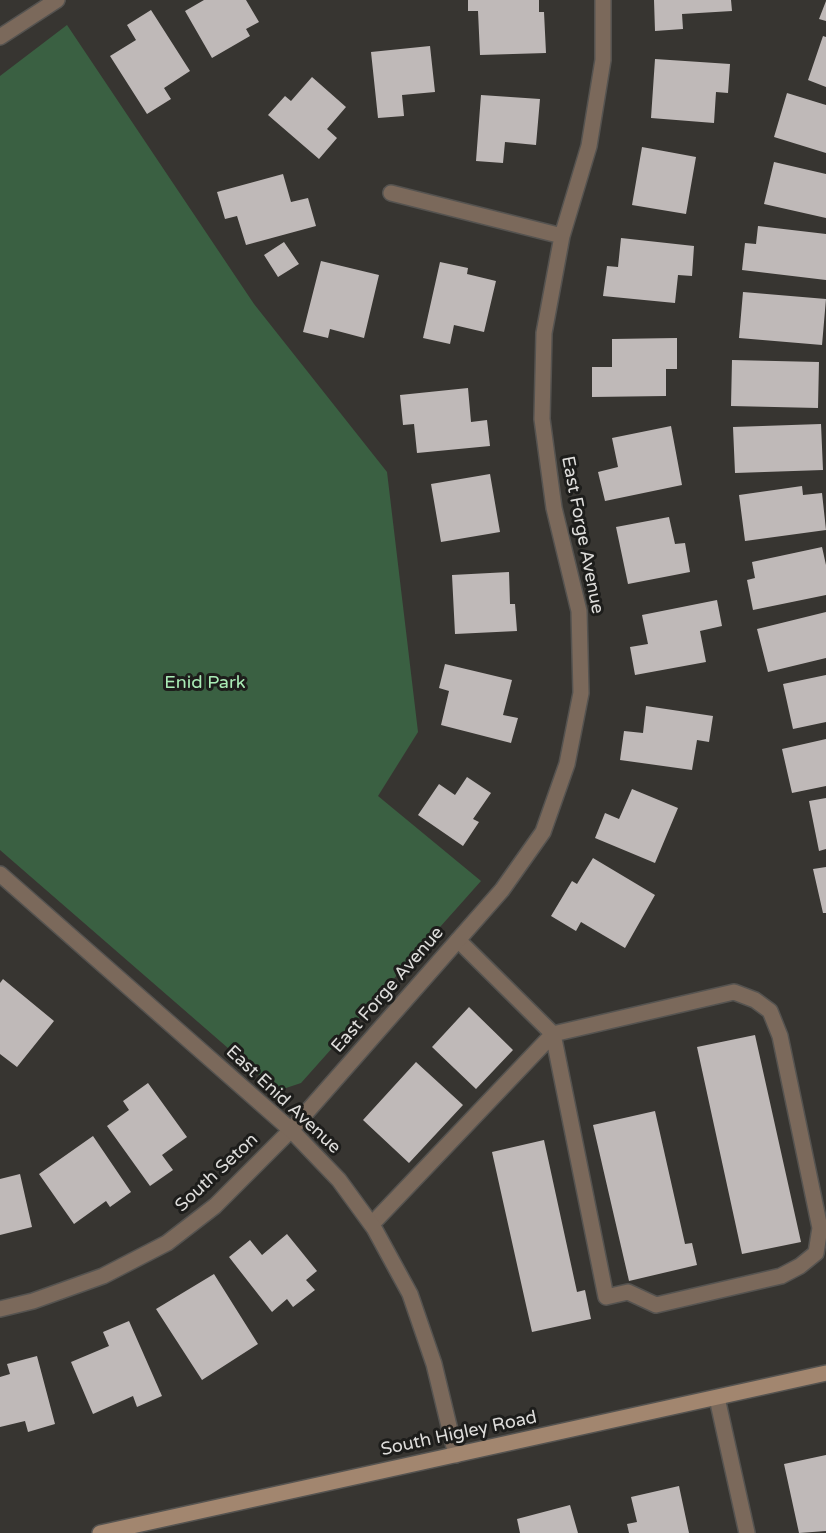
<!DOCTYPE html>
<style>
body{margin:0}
canvas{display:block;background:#373531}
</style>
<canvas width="826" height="1533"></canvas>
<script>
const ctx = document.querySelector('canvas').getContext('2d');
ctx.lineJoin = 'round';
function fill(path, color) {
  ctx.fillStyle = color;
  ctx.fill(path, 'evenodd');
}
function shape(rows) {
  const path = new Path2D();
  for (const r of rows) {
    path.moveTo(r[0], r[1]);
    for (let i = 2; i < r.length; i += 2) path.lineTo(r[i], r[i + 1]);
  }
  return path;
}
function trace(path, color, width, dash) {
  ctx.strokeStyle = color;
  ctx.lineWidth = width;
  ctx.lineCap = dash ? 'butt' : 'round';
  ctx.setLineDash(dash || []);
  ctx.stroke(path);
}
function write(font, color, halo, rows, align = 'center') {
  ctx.font = font + ' "Varela Round",sans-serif';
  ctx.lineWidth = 6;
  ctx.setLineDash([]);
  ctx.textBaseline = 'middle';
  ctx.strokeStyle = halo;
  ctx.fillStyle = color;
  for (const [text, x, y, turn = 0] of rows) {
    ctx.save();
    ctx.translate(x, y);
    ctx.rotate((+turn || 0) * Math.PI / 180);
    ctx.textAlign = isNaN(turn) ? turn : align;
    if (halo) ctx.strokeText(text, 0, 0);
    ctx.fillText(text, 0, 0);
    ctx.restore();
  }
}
const green = shape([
 [67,25,254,304,387,472,418,732,378,796,481,881,301,1083,286,1088,274,1088,0,850,0,76]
]);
const building = shape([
 [204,0,246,0,259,22,246,29,250,36,212,58,185,11],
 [468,0,539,0,539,12,544,12,546,53,480,55,478,11,468,11],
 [654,0,731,0,732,11,682,14,683,29,655,31],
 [826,1,826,21,819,19],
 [151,10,190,71,164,88,171,99,147,114,110,56,136,40,127,25],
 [823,36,826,37,826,87,808,80],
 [430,46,435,92,402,95,404,116,378,118,371,52],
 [655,59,730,64,728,93,716,92,714,123,651,118],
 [312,77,346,107,327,129,337,138,319,159,268,115,285,96,291,101],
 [787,93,826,105,826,153,774,137],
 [481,95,540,99,536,145,505,142,503,163,476,161],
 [642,147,696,157,686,214,632,205],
 [774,162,826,174,826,218,764,204],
 [283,174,291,202,308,198,316,226,246,245,237,216,225,219,217,192],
 [758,226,826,234,826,280,742,270,745,243,756,244],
 [621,238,694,246,692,276,678,275,675,303,603,296,607,266,618,267],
 [284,242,299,264,278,277,264,255],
 [321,261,379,275,364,338,330,329,328,338,303,332],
 [440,262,468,268,467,274,496,281,484,332,454,325,450,344,423,338],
 [743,292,826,299,822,345,739,338],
 [677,338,677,369,666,369,666,396,592,397,592,367,612,367,612,339],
 [732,360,819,362,818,408,731,406],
 [468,388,471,422,487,420,490,446,417,453,414,424,403,425,400,395],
 [821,424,823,470,735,473,733,427],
 [671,426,682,485,605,501,598,472,618,467,612,438],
 [490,474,500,532,441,542,431,484],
 [802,486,803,495,822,493,826,530,745,541,739,495],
 [669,517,675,544,685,543,690,572,628,584,616,527],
 [822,547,826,565,826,595,753,610,747,580,755,578,752,562],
 [509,572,510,604,515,604,517,631,455,634,452,575],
 [717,600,722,626,700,631,706,662,635,675,630,647,648,644,642,615],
 [826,612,826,658,768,672,757,629],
 [445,664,512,680,503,715,518,718,511,743,441,725,449,691,439,688],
 [826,675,826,722,793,729,783,684],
 [646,706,713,716,709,742,697,740,692,770,620,760,624,731,643,733],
 [826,739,826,786,792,793,782,749],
 [467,777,491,793,473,819,479,822,463,846,418,815,439,784,455,795],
 [632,789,678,808,655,863,595,838,605,813,619,819],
 [826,798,826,849,819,851,809,801],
 [593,858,655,895,625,948,581,922,576,931,551,916,572,881,577,884],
 [826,867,826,913,823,913,813,869],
 [3,979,54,1021,17,1067,0,1054,0,983],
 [469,1007,513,1050,476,1089,432,1047],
 [755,1035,801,1242,742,1254,697,1047],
 [416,1062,463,1105,409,1163,363,1120],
 [148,1083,187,1137,162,1155,173,1170,150,1186,107,1126,129,1110,123,1101],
 [655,1111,685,1244,692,1243,697,1265,629,1281,593,1125],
 [93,1136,131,1192,110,1207,106,1201,74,1224,39,1174],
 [544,1140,577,1292,585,1290,591,1319,532,1332,492,1152],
 [20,1174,32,1227,0,1235,0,1179],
 [287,1234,317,1271,306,1280,315,1290,293,1307,287,1299,272,1312,229,1257,250,1240,262,1255],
 [214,1274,258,1344,202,1380,156,1309],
 [129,1321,162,1396,137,1407,133,1396,93,1414,71,1362,109,1346,103,1332],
 [37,1356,55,1424,28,1432,25,1421,0,1427,0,1377,10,1374,7,1364],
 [826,1455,826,1531,799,1533,784,1464],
 [679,1486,689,1533,629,1533,627,1524,637,1522,631,1497],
 [570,1505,578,1533,520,1533,517,1519]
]);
const service = shape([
 [458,940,553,1034,734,992,755,1000,770,1011,780,1036,820,1228,816,1253,800,1266,781,1276,656,1305,628,1292,606,1297,553,1034],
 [372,1224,553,1034]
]);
const minor = shape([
 [391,193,562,236],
 [0,1309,33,1301,103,1276,167,1243,215,1206,291,1130,502,890,543,832,567,764,581,693,579,611,554,508,542,419,544,333,562,236,589,146,603,60,603,0],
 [717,1398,747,1533]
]);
const tertiary = shape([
 [0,37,57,0],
 [0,874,291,1130,339,1180,374,1228,410,1294,434,1364,456,1455]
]);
const secondary = shape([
 [100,1533,826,1373]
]);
const streetNames = [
 ["East Forge Avenue",582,535,79],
 ["East Forge Avenue",388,990,-49],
 ["East Enid Avenue",283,1100,43],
 ["South Seton",217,1173,-43],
 ["South Higley Road",459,1434,-12]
];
const parkNames = [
 ["Enid Park",205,683]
];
fill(green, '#3a6042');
fill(building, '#bfb9b8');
trace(service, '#555350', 18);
trace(minor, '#555350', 18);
trace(tertiary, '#555350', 18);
trace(secondary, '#555350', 18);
trace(service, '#7b695b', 15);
trace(minor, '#7b695b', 15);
trace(tertiary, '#7b695b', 15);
trace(secondary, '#a2866f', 15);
write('18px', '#dedddb', '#1d1d1b', streetNames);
write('18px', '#aaecb6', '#1d1d1b', parkNames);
</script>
